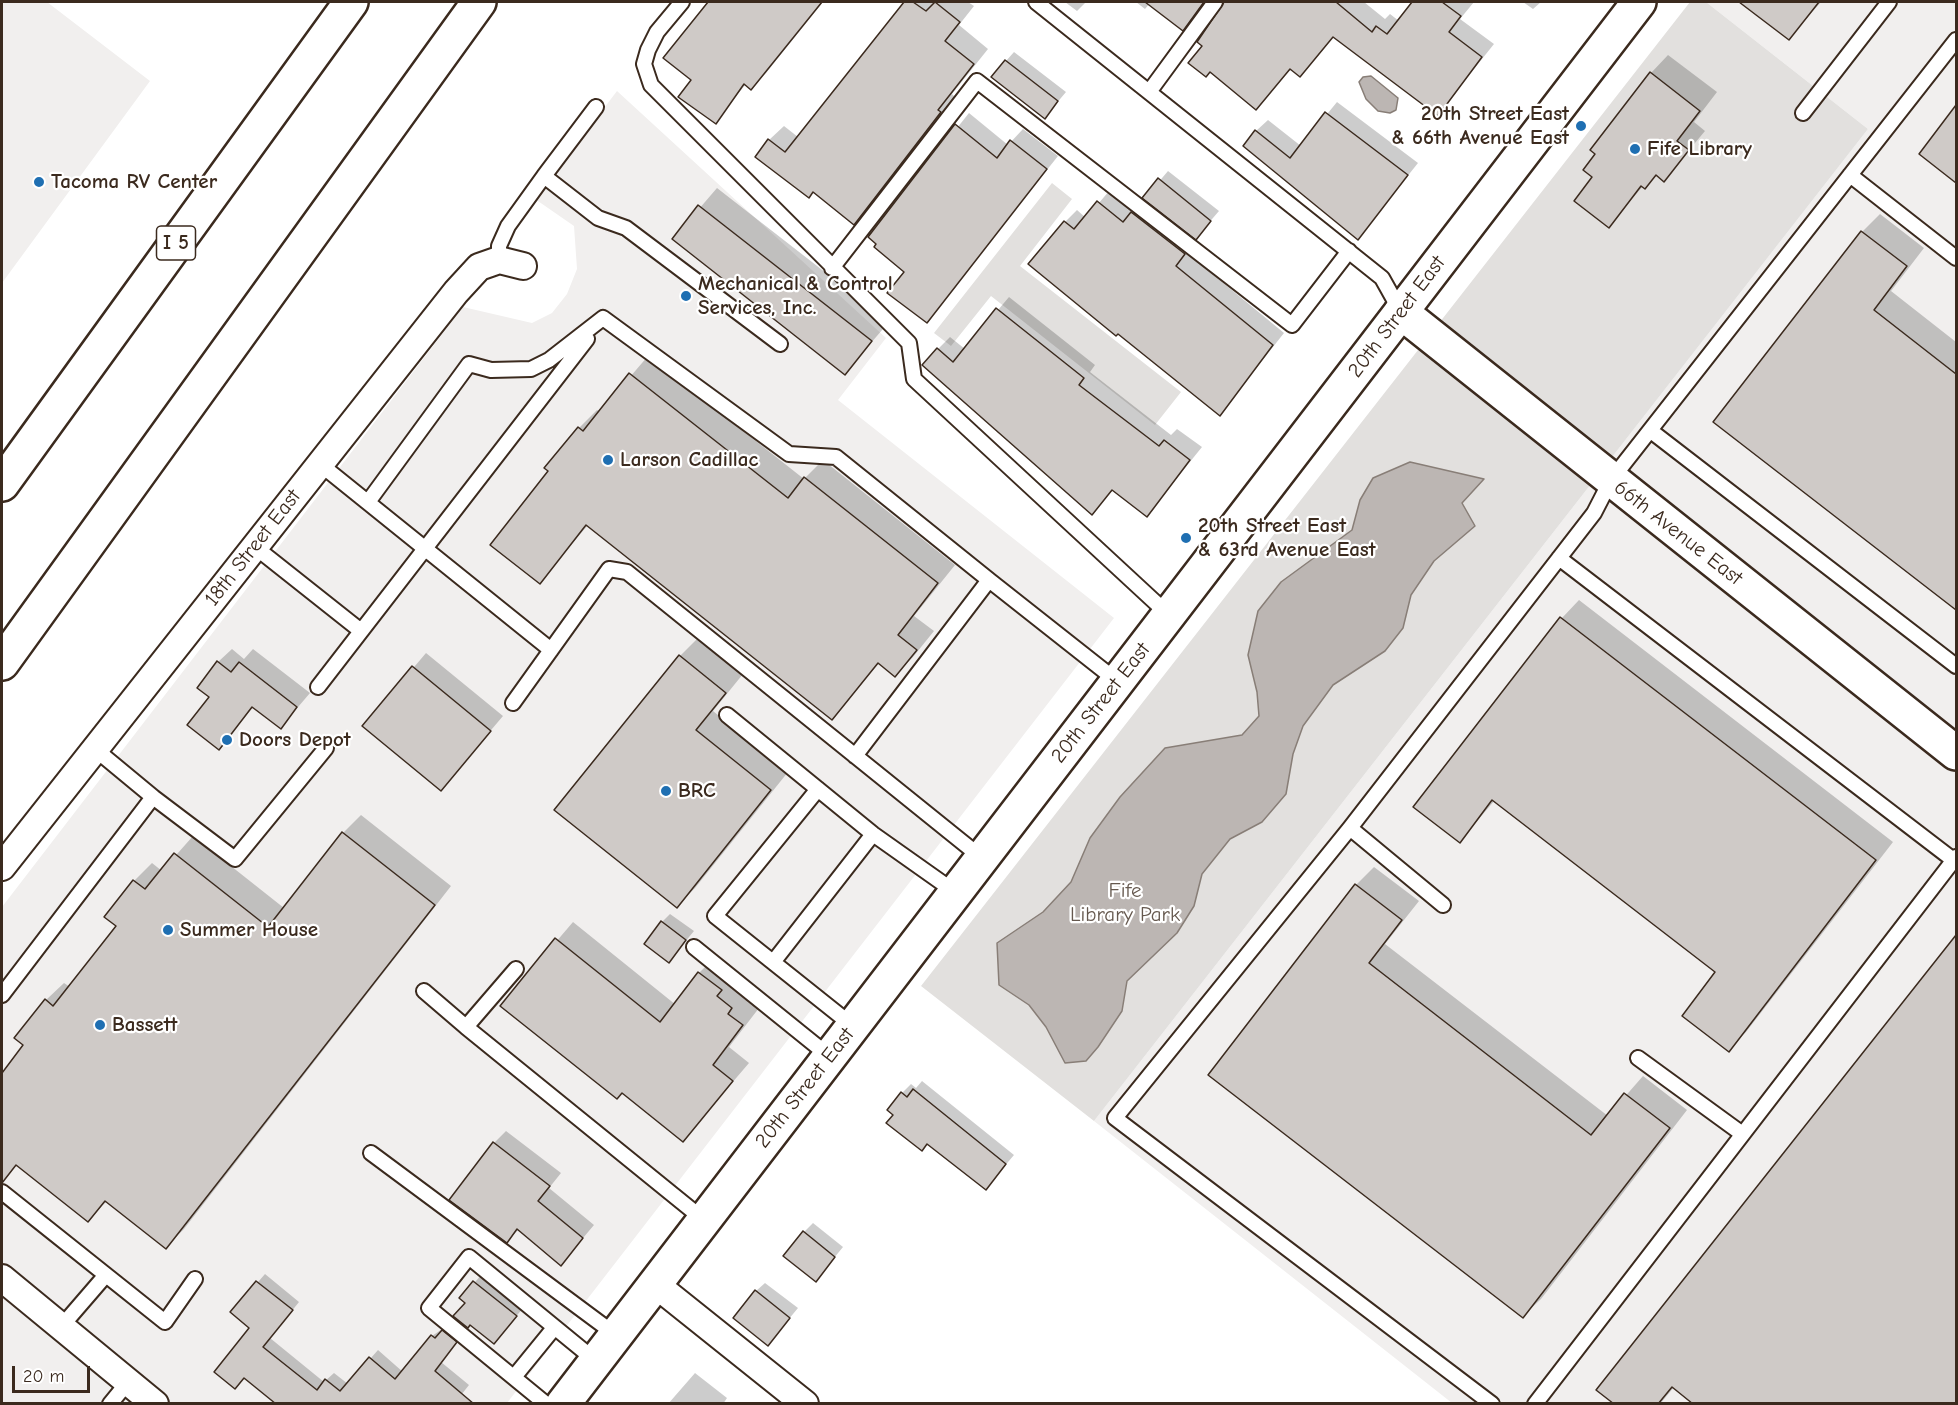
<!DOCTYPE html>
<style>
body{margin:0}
#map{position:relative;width:1958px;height:1405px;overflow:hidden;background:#fff;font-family:"Comic Neue",sans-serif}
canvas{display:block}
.frame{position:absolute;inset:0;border:3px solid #3b2a1e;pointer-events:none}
.scale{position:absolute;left:12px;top:1366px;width:78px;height:27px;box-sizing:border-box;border:3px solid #3b2a1e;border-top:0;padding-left:8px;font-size:18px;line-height:21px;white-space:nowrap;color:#3b2a1e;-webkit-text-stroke:4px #fff;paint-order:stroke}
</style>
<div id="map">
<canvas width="1958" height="1405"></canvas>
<div class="frame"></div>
<div class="scale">20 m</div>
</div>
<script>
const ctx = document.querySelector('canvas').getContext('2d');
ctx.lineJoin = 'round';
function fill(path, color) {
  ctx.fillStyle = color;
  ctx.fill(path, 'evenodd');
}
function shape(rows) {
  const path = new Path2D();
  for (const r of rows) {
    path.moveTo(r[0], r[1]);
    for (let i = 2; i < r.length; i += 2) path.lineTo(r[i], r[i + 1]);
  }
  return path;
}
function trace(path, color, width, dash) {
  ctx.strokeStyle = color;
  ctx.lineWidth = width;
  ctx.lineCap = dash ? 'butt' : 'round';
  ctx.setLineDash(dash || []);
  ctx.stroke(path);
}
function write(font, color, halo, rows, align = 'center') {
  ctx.font = font + ' "Comic Neue",sans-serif';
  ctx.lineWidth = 4.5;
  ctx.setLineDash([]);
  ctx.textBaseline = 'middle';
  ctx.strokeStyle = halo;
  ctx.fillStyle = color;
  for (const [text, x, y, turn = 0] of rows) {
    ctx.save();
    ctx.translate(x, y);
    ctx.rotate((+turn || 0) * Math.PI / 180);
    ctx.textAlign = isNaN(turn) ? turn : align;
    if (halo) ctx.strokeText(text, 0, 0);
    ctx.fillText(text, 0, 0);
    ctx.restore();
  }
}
const built = shape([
 [2,2,47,2,150,81,2,283],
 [1706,2,1956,2,1956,1403,1452,1403,1094,1121,1868,129],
 [617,91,886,338,838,400,1114,618,507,1403,2,1403,2,907,463,307,532,323,552,313,567,294,577,269,574,226,535,199]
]);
const green = shape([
 [1690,2,1706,2,1868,129,1094,1121,921,986],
 [1052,183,1072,199,1020,266,1181,392,1155,425,991,296,951,346,934,333]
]);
const water = shape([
 [1371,76,1398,98,1396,110,1390,113,1378,111,1366,99,1359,82,1363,77,1371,76],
 [1410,462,1484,479,1462,503,1475,526,1434,561,1411,595,1403,628,1385,651,1333,685,1303,726,1293,754,1286,794,1262,822,1230,839,1202,874,1194,906,1177,933,1127,981,1122,1011,1098,1047,1086,1061,1065,1063,1046,1027,1029,1005,999,985,997,943,1043,912,1071,882,1090,838,1120,797,1165,748,1242,735,1259,716,1257,692,1248,655,1258,611,1281,582,1352,530,1360,500,1373,478,1410,462]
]);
const shadow = shape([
 [709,2,823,2,766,73,751,88,746,84,715,122,693,79,665,57],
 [906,2,968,2,974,6,959,25,988,49,952,94,955,97,868,209,854,223,769,140,784,126,798,137],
 [1065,2,1086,2,1077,11],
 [1136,2,1206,2,1183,29,1150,3,1145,9],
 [1223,2,1364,2,1385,19,1390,14,1399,21,1414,2,1474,2,1460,19,1494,44,1438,114,1334,36,1292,68,1256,108,1204,46,1224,7],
 [1523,2,1541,2,1533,9],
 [1742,2,1821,2,1789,38],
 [1014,52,1066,92,1045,117,1006,61],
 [1668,55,1717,92,1694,122,1705,131,1664,180,1658,175,1643,186,1609,226,1594,177,1651,73],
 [1337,102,1418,163,1358,238,1256,131,1268,120,1301,146],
 [1956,107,1956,181,1921,153],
 [969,113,1008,145,1023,129,1058,156,927,321,906,271,870,237],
 [1168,171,1219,211,1194,240,1196,241,1187,253,1284,333,1220,414,1065,222,1077,210,1086,218,1110,190,1135,210],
 [717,188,889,322,845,373,674,238],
 [1880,214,1924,248,1891,291,1956,342,1956,608,1715,421,1862,232],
 [1009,297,1095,365,1090,372,1171,435,1177,429,1202,447,1147,515,1114,489,1092,513,938,349,950,337,965,349],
 [648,356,804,479,823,460,955,565,914,616,934,631,913,657,895,675,880,662,832,718,588,525,540,581,550,471,546,468,579,428,597,410,600,412],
 [1579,600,1893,842,1746,1032,1728,1050,1717,972,1495,800,1460,841,1416,807,1562,618],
 [698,638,743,674,713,711,788,772,695,888,677,906,680,656],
 [232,649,244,659,253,649,310,693,281,727,254,706,219,748,211,697,218,662],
 [426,653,503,716,441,789,364,726],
 [361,815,451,886,184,1229,166,1247,107,1201,88,1220,16,1164,12,1168,2,1160,2,1076,25,1045,46,1000,64,983,70,987,118,926,134,881,152,863,162,871,193,836,284,908,343,833],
 [1374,867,1419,901,1385,944,1608,1116,1643,1076,1687,1110,1541,1299,1523,1316,1210,1074,1356,885],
 [670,914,694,931,669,961,662,922],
 [573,922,676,1005,699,973,716,956,737,973,733,979,748,990,743,996,759,1008,729,1047,749,1063,683,1140,623,1091,502,1005],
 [1956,938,1956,1404,1695,1404,1674,1387,1660,1404,1616,1404,1598,1389],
 [922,1081,1014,1155,986,1188,902,1093,911,1084,916,1088],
 [506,1131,561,1173,549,1188,594,1225,561,1264,519,1229,507,1241,494,1143],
 [813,1223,843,1247,816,1280,804,1232],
 [483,1273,524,1307,502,1333,471,1323,467,1303,461,1298],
 [265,1274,299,1302,270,1338,324,1382,334,1373,348,1384,378,1350,403,1372,432,1336,451,1323,464,1334,441,1362,469,1385,454,1404,278,1404,252,1328,232,1312],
 [765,1283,798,1308,768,1344,756,1291],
 [695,1373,727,1398,723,1404,668,1404]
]);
const building = shape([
 [708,2,822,2,751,90,744,84,716,124,678,97,691,80,663,58,708,2],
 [904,2,913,2,926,11,935,2,960,22,945,41,974,64,938,110,941,112,854,225,813,192,809,198,755,157,768,139,785,152,904,2],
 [1145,2,1204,2,1183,31,1145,2],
 [1224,2,1336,2,1372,32,1376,26,1387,34,1412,2,1442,2,1461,16,1449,32,1482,57,1438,116,1333,37,1300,77,1290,69,1256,110,1210,72,1206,77,1188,63,1202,46,1197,42,1224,2],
 [1739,2,1819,2,1789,40,1739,2],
 [1005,60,1058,101,1045,119,991,77,1005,60],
 [1650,72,1700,111,1677,141,1689,150,1664,182,1656,175,1645,189,1641,186,1609,228,1574,201,1592,177,1583,170,1595,154,1590,150,1650,72],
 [1956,105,1956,183,1919,154,1956,105],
 [1325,112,1408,175,1358,240,1243,146,1255,130,1290,158,1325,112],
 [955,124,997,158,1010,140,1047,169,927,323,887,293,904,272,874,247,876,244,868,237,955,124],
 [1158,178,1211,221,1196,240,1142,198,1158,178],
 [1097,201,1123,222,1131,212,1185,254,1176,266,1273,345,1220,416,1118,334,1116,336,1028,264,1064,221,1074,229,1097,201],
 [698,205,872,341,845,375,672,239,698,205],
 [1861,231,1907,266,1874,310,1956,374,1956,610,1713,422,1861,231],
 [996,308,1084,378,1079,385,1159,446,1164,440,1190,460,1147,517,1112,490,1092,515,922,365,937,348,953,362,996,308],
 [629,373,788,498,804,477,938,583,898,635,917,650,895,677,878,663,832,720,586,525,540,584,490,545,548,471,544,468,578,427,583,431,629,373],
 [1560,617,1876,860,1729,1052,1682,1016,1715,972,1492,800,1460,843,1413,807,1560,617],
 [679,655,726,693,696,730,771,790,677,908,554,810,679,655],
 [217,661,231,672,239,662,297,707,281,729,252,707,219,750,187,725,209,697,197,688,217,661],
 [412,666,491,731,441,791,362,726,412,666],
 [342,832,435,905,166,1249,105,1201,88,1222,16,1165,2,1183,2,1073,23,1045,14,1038,45,999,53,1006,116,926,104,917,133,880,145,889,174,853,268,927,342,832],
 [1355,884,1402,920,1369,963,1591,1135,1624,1093,1670,1128,1523,1318,1208,1075,1355,884],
 [661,921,686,940,669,963,644,944,661,921],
 [1956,935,1956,1404,1693,1404,1672,1387,1658,1404,1614,1404,1596,1390,1956,935],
 [555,938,660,1022,698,972,722,990,717,996,732,1008,728,1014,743,1025,713,1065,733,1081,683,1142,622,1093,617,1099,500,1006,555,938],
 [913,1089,1006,1164,986,1190,927,1144,922,1151,886,1123,893,1115,887,1110,901,1092,907,1097,913,1089],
 [493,1142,550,1186,538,1201,583,1238,561,1266,517,1229,507,1243,449,1200,493,1142],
 [803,1231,835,1257,816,1282,783,1256,803,1231],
 [256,1281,293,1310,263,1347,317,1390,325,1379,340,1391,369,1357,395,1379,431,1335,435,1338,442,1330,457,1342,435,1371,474,1404,276,1404,244,1378,235,1389,214,1372,249,1328,230,1312,256,1281],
 [473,1281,517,1316,494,1344,470,1325,468,1328,453,1316,465,1303,459,1298,473,1281],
 [755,1290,790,1318,768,1346,733,1318,755,1290]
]);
const service = shape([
 [682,2,657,32,648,50,644,64,651,85,909,343,914,379,1169,615],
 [1036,2,1382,278,1401,312],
 [1149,92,1215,2],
 [1803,113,1889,2],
 [1850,175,1956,258],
 [544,176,596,107],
 [499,260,499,246,508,226,544,176,598,218,626,228,780,344],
 [832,268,977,81,1292,325,1349,251],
 [1651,431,1956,666],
 [320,464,551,650],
 [368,502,469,364,491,370,531,369,549,360,603,318,789,454,836,457,989,580,855,756],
 [255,547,361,631],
 [1559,558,1956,862],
 [989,580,1117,681],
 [318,687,587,339],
 [513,703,609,569,627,572,982,858],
 [727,715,873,834,955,892],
 [95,749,153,797],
 [818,789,715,916,853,1026],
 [1350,828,1443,905],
 [694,947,829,1056],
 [774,961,873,834],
 [516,969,466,1027,704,1220],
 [424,991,466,1027],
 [2,995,153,797,235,859,326,748],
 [1638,1058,1741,1133],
 [371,1153,616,1335],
 [2,1192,165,1322,195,1279],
 [61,1327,105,1276],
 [514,1377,554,1328],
 [110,1404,128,1382],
 [546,1404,429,1308,469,1257,596,1361],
 [1492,1404,1115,1118,1350,828,1594,513,1611,480,1956,40],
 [1535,1404,1956,857]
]);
const minor = shape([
 [2,867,456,292,479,267,499,260,523,266],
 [2,1278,155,1404],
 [655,1284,805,1404]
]);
const tertiary = shape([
 [1401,312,1956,753]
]);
const secondary = shape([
 [563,1404,1639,2]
]);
const motorway = shape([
 [2,484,351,2],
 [2,663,479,2]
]);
const markers = [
 [1581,126,6,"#1f6fb2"],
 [1635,149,6,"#1f6fb2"],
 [39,182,6,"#1f6fb2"],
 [686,296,6,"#1f6fb2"],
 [608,460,6,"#1f6fb2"],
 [1186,538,6,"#1f6fb2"],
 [227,740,6,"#1f6fb2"],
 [666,791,6,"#1f6fb2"],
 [168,930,6,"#1f6fb2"],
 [100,1025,6,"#1f6fb2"]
];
const shields = [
 [176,243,39]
];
const shieldNames = [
 ["I 5",176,243]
];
const poiNames = [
 ["20th Street East",1569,114,"right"],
 ["& 66th Avenue East",1569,138,"right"],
 ["Fife Library",1647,149],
 ["Tacoma RV Center",51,182],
 ["Mechanical & Control",698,284],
 ["Services, Inc.",698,308],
 ["Larson Cadillac",620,460],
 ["20th Street East",1198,526],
 ["& 63rd Avenue East",1198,550],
 ["Doors Depot",239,740],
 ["BRC",678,791],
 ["Summer House",180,930],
 ["Bassett",112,1025]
];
const streetNames = [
 ["20th Street East",1397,317,-53],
 ["66th Avenue East",1678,533,38],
 ["18th Street East",253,548,-52],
 ["20th Street East",1101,703,-52],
 ["20th Street East",805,1088,-52]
];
const parkNames = [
 ["Fife",1125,891],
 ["Library Park",1125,915]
];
fill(built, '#f1efee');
fill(green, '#e2e0de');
fill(water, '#bcb6b3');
trace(water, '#887e77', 1.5);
fill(shadow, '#0003');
fill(building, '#cfcac7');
trace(building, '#3b2a1e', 1.5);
trace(service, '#3b2a1e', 18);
trace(minor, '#3b2a1e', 30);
trace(tertiary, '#3b2a1e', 38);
trace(secondary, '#3b2a1e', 38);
trace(motorway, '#3b2a1e', 38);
trace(service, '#fff', 14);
trace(minor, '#fff', 26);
trace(tertiary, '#fff', 33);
trace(secondary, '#fff', 33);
trace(motorway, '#fff', 33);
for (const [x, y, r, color] of markers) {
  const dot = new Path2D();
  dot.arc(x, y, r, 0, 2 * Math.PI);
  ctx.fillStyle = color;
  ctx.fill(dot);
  trace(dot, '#fff', 2);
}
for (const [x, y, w] of shields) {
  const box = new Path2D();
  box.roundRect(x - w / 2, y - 17, w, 34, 4.5);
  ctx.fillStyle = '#fff';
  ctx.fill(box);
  trace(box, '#3b2a1e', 1.5);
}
write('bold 20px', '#3b2a1e', null, shieldNames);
write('bold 21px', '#3b2a1e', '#fff', poiNames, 'left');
write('21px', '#3b2a1e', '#fff', streetNames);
write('21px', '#65584e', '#fff', parkNames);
</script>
